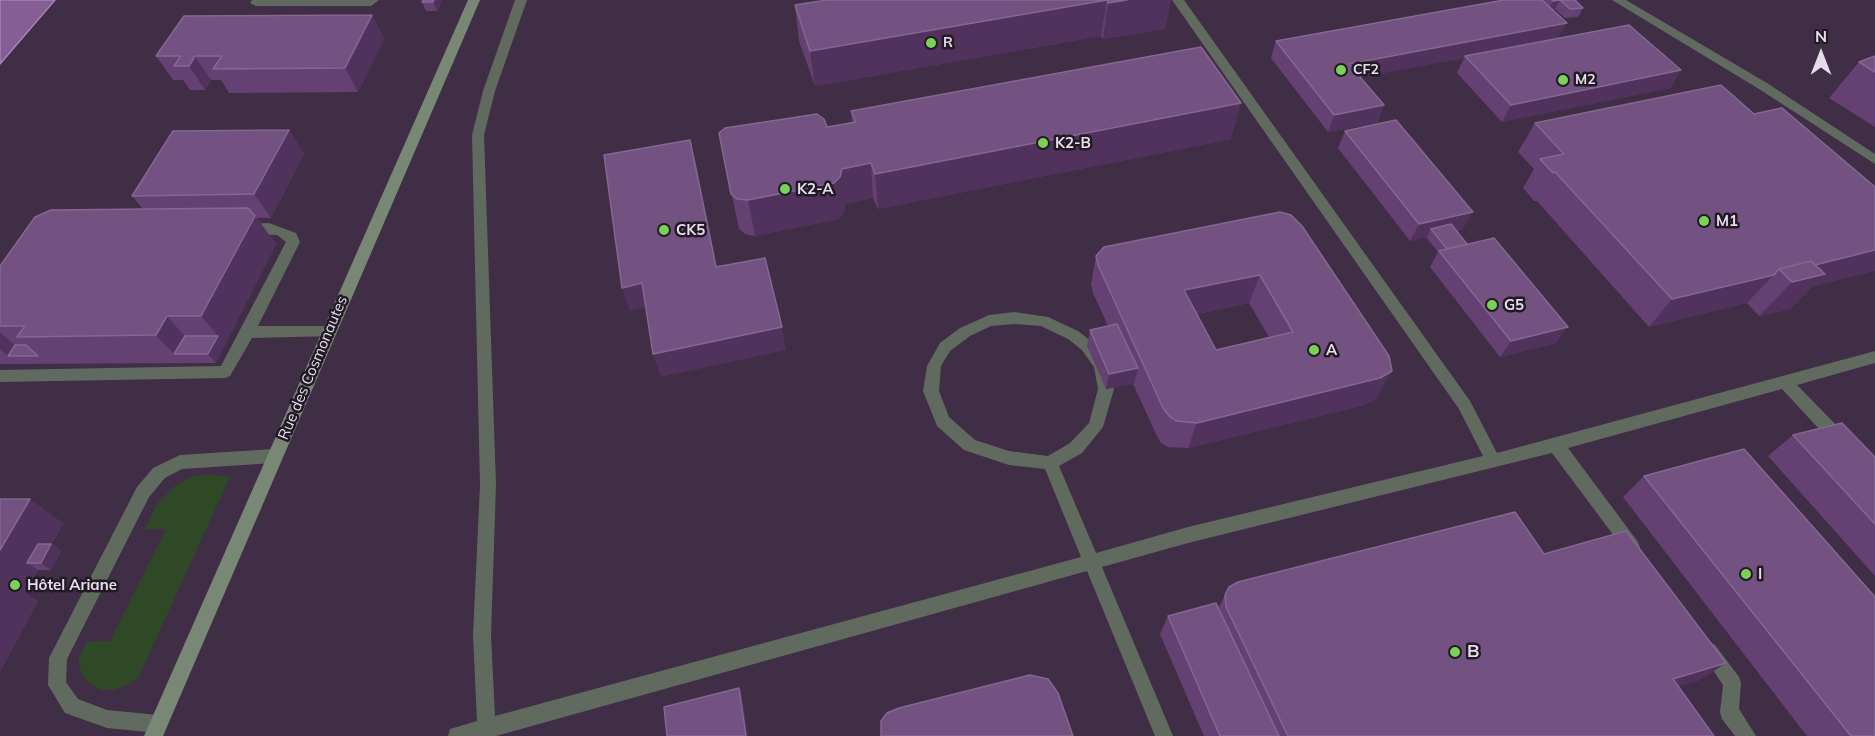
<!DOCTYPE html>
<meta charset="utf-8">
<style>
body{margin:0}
#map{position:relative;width:1875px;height:736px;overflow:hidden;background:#3f2e46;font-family:Mulish,sans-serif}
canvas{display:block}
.north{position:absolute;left:1791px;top:24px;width:60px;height:60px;-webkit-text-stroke:4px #211a24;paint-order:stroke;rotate:0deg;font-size:16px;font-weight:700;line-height:24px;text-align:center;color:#e7dceb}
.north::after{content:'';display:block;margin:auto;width:21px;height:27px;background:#e7dceb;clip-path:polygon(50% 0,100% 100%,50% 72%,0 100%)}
</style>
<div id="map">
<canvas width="1875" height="736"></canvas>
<div class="north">N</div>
</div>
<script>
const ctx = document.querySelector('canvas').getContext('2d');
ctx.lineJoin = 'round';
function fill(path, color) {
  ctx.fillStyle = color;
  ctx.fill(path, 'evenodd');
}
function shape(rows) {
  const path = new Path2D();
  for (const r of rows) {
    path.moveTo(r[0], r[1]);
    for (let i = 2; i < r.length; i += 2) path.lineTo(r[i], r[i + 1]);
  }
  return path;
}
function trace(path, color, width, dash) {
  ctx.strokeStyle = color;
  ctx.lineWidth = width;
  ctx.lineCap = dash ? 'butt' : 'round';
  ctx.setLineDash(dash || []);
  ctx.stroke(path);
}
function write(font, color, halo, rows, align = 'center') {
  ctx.font = font + ' Mulish,sans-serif';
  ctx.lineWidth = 5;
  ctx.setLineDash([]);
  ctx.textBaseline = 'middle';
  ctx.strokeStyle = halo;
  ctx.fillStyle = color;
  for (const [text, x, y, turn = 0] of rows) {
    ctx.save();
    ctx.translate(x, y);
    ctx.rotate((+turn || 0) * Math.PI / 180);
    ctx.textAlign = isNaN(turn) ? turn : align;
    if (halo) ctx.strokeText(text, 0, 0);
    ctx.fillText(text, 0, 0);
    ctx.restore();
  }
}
const green = shape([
 [209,474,230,477,139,676,128,685,113,690,101,690,86,681,81,672,78,659,87,642,110,641,166,529,145,529,157,504,175,486,192,476]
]);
const water = shape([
 [0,0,55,0,0,64,0,0]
]);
const lane = shape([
 [252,0,379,0,371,6,256,6,250,3,252,0],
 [515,0,527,0,495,91,484,135,496,485,491,635,495,716,1081,557,1045,469,1009,465,964,450,937,426,923,391,927,366,940,343,960,328,989,315,1014,312,1048,317,1078,331,1092,342,1108,365,1114,389,1103,427,1082,453,1059,466,1096,553,1188,527,1483,456,1459,409,1172,0,1184,0,1470,401,1497,453,1875,351,1875,363,1797,385,1846,435,1848,440,1846,445,1840,447,1834,445,1782,389,1568,448,1638,542,1640,547,1638,552,1632,555,1626,552,1552,453,1188,543,1102,567,1173,736,1155,736,1087,571,496,736,448,736,450,729,477,721,473,635,480,485,472,135,483,91,515,0],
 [1014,324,1041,326,1068,339,1082,350,1094,367,1098,389,1089,423,1070,443,1048,456,1009,451,975,440,949,417,939,391,941,366,950,351,970,336,991,326,1014,324],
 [1612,0,1626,0,1767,83,1875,154,1875,164,1759,89,1612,0],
 [269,223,296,233,300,242,258,326,328,326,333,328,335,332,333,336,252,338,230,376,225,378,0,382,0,370,221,366,286,242,277,235,246,234,239,229,246,224,269,223],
 [274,449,280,451,282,456,280,461,274,463,182,469,165,478,149,497,67,659,66,682,78,699,107,710,158,715,165,717,167,724,165,731,158,733,107,728,65,713,48,685,49,658,137,487,153,468,180,455,274,449],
 [1709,642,1715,645,1739,677,1741,683,1739,709,1756,736,1735,736,1722,719,1720,712,1723,685,1700,651,1703,645,1709,642]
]);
const secondary = shape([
 [468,0,480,0,163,736,144,736,468,0]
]);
const wall = shape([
 [423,0,441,0,442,1,437,11,426,11,422,2],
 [827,0,1171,0,1165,29,1103,39,1101,36,815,86,799,41,795,5],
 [1504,0,1577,0,1576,2,1583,8,1578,17,1565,18,1555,9,1552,9,1558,38,1681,70,1670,88,1502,122,1457,73,1464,58,1360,77,1384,105,1377,123,1328,132,1271,58,1276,41],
 [372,15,384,39,358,92,229,93,221,80,211,80,205,90,190,90,183,80,173,80,156,56],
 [1875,56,1875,127,1829,98,1859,62],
 [851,111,1231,139,878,209,873,198,845,204,844,212,838,219,755,236,745,234,739,229,719,133,827,127,852,122],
 [1535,123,1812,287,1790,309,1759,316,1747,303,1649,327,1537,201,1534,201,1523,188,1534,169,1518,152],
 [289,130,304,154,271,218,257,218,276,244,216,363,0,364,0,266,143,209,132,196],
 [1345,131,1463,229,1456,231,1467,244,1556,343,1500,357,1430,267,1438,252,1426,237,1410,241,1338,148],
 [1271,213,1377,398,1365,405,1188,448,1168,447,1161,443,1156,434,1133,384,1106,389,1087,346,1090,330,1108,326,1093,293,1091,284,1096,256],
 [1249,303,1269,337,1216,350,1197,314],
 [1793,435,1875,457,1875,576,1768,456],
 [1644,476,1875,736,1807,736,1623,497],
 [0,499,63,523,52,544,61,551,51,570,38,570,25,593,38,601,0,672],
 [1544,554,1700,680,1678,686,1714,736,1204,736,1160,634,1168,616,1219,607,1229,587]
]);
const shadedWall = shape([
 [434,0,441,0,442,1,437,11,433,2],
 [1107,0,1101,36,815,86,810,51],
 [1127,0,1171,0,1165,29,1103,39,1108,3],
 [1560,0,1555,9,1548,10,1553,1],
 [372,15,384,39,358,92,345,68],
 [1567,23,1557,40,1465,56,1464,58,1343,81,1349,64],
 [195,56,211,80,205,90,189,66],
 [1681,70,1670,88,1502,122,1511,105],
 [1241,103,1231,139,878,209,875,174],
 [1384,105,1377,123,1328,132,1334,115],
 [289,130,304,154,271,218,254,194],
 [690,140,696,163,722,290,716,267],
 [871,163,873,198,845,204,844,212,838,219,755,236,748,200,842,169],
 [1473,212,1463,229,1436,235,1431,229,1427,237,1410,241,1419,224],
 [255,216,276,244,216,363,208,354,218,336,201,316],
 [1875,250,1875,271,1812,287,1790,309,1759,316,1792,282,1783,273],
 [1260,275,1249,303,1176,318,1184,290],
 [1774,275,1747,303,1649,327,1672,299],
 [642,283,650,306,630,311,622,288],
 [167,316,192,344,174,354,156,335],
 [782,327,786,350,661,377,653,354],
 [1568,327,1556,343,1500,357,1511,341],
 [0,332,24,353,8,356,0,349],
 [1138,368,1134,384,1106,389,1109,374],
 [1392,371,1377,398,1365,405,1188,448,1197,423],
 [30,499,63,523,52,544,61,551,51,570,41,563,27,563,38,570,25,593,38,601,0,672,0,550],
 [1726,663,1700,680,1648,695,1673,679],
 [739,688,742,694,748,736,746,736]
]);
const building = shape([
 [423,0,434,0,433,2,422,2,423,0],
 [827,0,1127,0,1108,3,1107,0,810,51,795,5,827,0],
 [1504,0,1542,0,1567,23,1349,64,1384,105,1334,115,1276,41,1504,0],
 [1552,0,1575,0,1583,8,1570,9,1560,0,1553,1,1552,0],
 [372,15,345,68,213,69,222,56,195,56,189,66,174,66,181,56,156,56,184,16,372,15],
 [1629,25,1681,70,1511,105,1465,56,1629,25],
 [1201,47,1241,103,875,174,871,163,842,169,840,177,834,183,748,200,737,199,731,194,719,133,725,128,817,114,824,119,827,127,856,122,851,111,1201,47],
 [1875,56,1875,72,1859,62,1875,56],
 [1721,85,1754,114,1782,108,1875,187,1875,250,1815,265,1811,261,1779,269,1774,275,1672,299,1555,172,1553,173,1540,159,1564,154,1535,123,1721,85],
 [1396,120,1473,212,1419,224,1345,131,1396,120],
 [289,130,254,194,132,196,173,131,289,130],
 [690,140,716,267,765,258,782,327,653,354,642,283,622,288,604,155,690,140],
 [248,208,255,216,201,316,167,316,156,335,17,337,25,326,0,326,0,266,35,217,51,210,248,208],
 [1280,212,1291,215,1302,226,1389,356,1392,371,1380,378,1197,423,1176,421,1170,417,1163,408,1098,265,1096,256,1104,247,1280,212],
 [1260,275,1293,332,1216,350,1184,290,1260,275],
 [1451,224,1467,244,1447,249,1431,229,1451,224],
 [1494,238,1568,327,1511,341,1439,251,1494,238],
 [1811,261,1825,274,1792,282,1779,269,1811,261],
 [1117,324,1138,368,1109,374,1090,330,1117,324],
 [185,336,218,336,208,354,174,354,185,336],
 [15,345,26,345,38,356,8,356,15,345],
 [1842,423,1875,457,1875,524,1793,435,1842,423],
 [1744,449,1875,597,1875,736,1851,736,1644,476,1744,449],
 [0,499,30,499,0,550,0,499],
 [1515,512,1544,554,1626,531,1726,663,1673,679,1714,736,1288,736,1226,607,1225,595,1229,587,1238,582,1515,512],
 [38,544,51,544,41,563,27,563,38,544],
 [1216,603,1279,736,1220,736,1168,616,1216,603],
 [1030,675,1048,679,1058,693,1073,736,881,736,881,721,887,713,899,708,1030,675],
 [739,688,746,736,667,736,664,707,739,688]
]);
const markers = [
 [931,43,6,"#79d158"],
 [1341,70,6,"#79d158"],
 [1563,80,6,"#79d158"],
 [1043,143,6,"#79d158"],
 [785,189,6,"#79d158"],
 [1704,221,6,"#79d158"],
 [664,230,6,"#79d158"],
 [1492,305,6,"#79d158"],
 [1314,350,6,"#79d158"],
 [1746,574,6,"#79d158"],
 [15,585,6,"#79d158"],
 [1455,652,6,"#79d158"]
];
const farPoinames = [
 ["R",943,43],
 ["CF2",1353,70],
 ["M2",1575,80]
];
const poiNames = [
 ["K2-B",1055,143],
 ["K2-A",797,189],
 ["M1",1716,221],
 ["CK5",676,230],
 ["G5",1504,305],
 ["A",1326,350],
 ["I",1758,574],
 ["Hôtel Ariane",27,585]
];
const streetNames = [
 ["Rue des Cosmonautes",313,368,-67]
];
const nearPoinames = [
 ["B",1467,652]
];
fill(green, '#2f4926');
fill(water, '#865e96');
trace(water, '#a384b0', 1.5);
fill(lane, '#616a5e');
fill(secondary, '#798775');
fill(wall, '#654173');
fill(shadedWall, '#50325c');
fill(building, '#735180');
trace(building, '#856791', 1.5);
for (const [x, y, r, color] of markers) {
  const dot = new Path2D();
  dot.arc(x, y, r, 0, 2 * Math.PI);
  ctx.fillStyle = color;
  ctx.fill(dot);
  trace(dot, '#211a24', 2);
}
write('bold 14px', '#e7dceb', '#211a24', farPoinames, 'left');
write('bold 15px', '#e7dceb', '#211a24', poiNames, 'left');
write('15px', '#e7dceb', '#211a24', streetNames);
write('bold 18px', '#e7dceb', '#211a24', nearPoinames, 'left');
</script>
